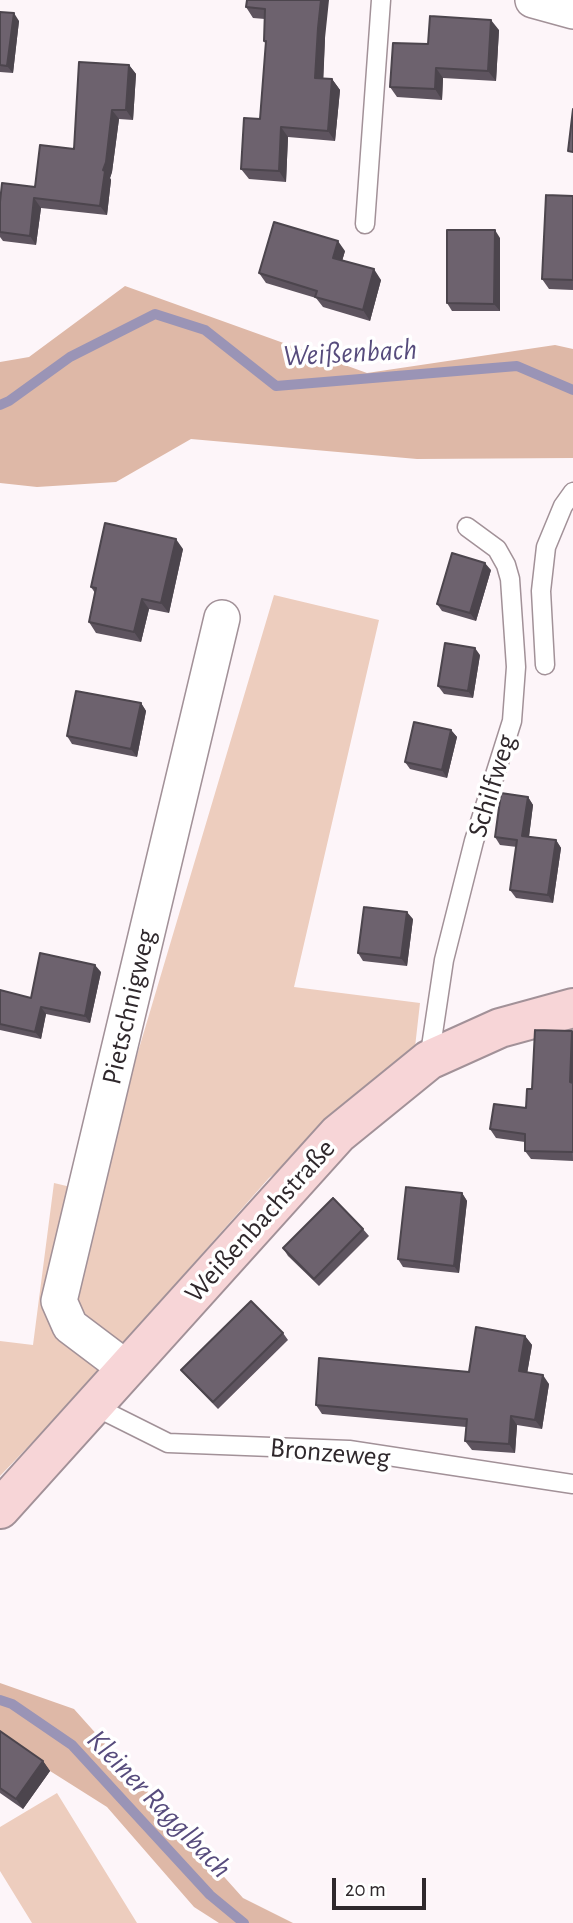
<!DOCTYPE html>
<meta charset="utf-8">
<style>
body{margin:0}
#map{position:relative;width:573px;height:1923px;overflow:hidden;background:#fdf5f9;font-family:"Alegreya Sans",sans-serif}
canvas{display:block}
.scale{position:absolute;left:332px;top:1878px;width:94px;height:32px;box-sizing:border-box;border:4px solid #2f282c;border-top:0;padding-left:9px;font-size:21px;line-height:24px;white-space:nowrap;color:#2f282c;-webkit-text-stroke:5px #fff;paint-order:stroke}
</style>
<div id="map">
<canvas width="573" height="1923"></canvas>
<div class="scale">20 m</div>
</div>
<script>
const ctx = document.querySelector('canvas').getContext('2d');
ctx.lineJoin = 'round';
function fill(path, color) {
  ctx.fillStyle = color;
  ctx.fill(path, 'evenodd');
}
function shape(rows) {
  const path = new Path2D();
  for (const r of rows) {
    path.moveTo(r[0], r[1]);
    for (let i = 2; i < r.length; i += 2) path.lineTo(r[i], r[i + 1]);
  }
  return path;
}
function trace(path, color, width, dash) {
  ctx.strokeStyle = color;
  ctx.lineWidth = width;
  ctx.lineCap = dash ? 'butt' : 'round';
  ctx.setLineDash(dash || []);
  ctx.stroke(path);
}
function write(font, color, halo, rows, align = 'center') {
  ctx.font = font + ' "Alegreya Sans",sans-serif';
  ctx.lineWidth = 7;
  ctx.setLineDash([]);
  ctx.textBaseline = 'middle';
  ctx.strokeStyle = halo;
  ctx.fillStyle = color;
  for (const [text, x, y, turn = 0] of rows) {
    ctx.save();
    ctx.translate(x, y);
    ctx.rotate((+turn || 0) * Math.PI / 180);
    ctx.textAlign = isNaN(turn) ? turn : align;
    if (halo) ctx.strokeText(text, 0, 0);
    ctx.fillText(text, 0, 0);
    ctx.restore();
  }
}
const green = shape([
 [274,595,379,620,294,987,420,1003,414,1056,269,1178,74,1399,0,1476,0,1341,33,1345,54,1183,96,1193],
 [57,1793,137,1923,32,1923,0,1871,0,1827]
]);
const forest = shape([
 [125,286,367,373,555,345,573,349,573,458,417,459,191,439,116,482,37,487,0,483,0,362,29,357],
 [0,1683,74,1709,243,1898,293,1923,219,1923,194,1907,107,1807,50,1771,0,1736]
]);
const stream = shape([
 [0,405,9,401,70,357,155,314,205,330,276,386,517,366,573,390],
 [0,1700,12,1704,72,1745,210,1895,244,1923]
]);
const service = shape([
 [365,224,381,0],
 [545,665,541,591,546,547,563,506,573,492],
 [429,1060,444,960,474,841,512,721,516,667,510,579,506,565,497,549,467,527],
 [94,1406,168,1443,349,1450,573,1484]
]);
const minor = shape([
 [533,0,573,11],
 [127,1369,70,1326,59,1301,222,618]
]);
const secondary = shape([
 [0,1509,338,1134,429,1060,500,1028,573,1008]
]);
const wall = shape([
 [247,0,325,38,323,79,332,79,340,90,335,141,288,137,286,182,249,179,241,169,260,119,266,45,264,41,265,19,253,18,246,7],
 [0,12,19,21,13,73,0,72],
 [499,30,496,81,443,78,442,100,397,97,390,87,428,44],
 [129,65,136,74,133,120,119,119,112,172,110,178,111,180,107,215,41,208,36,245,3,241,0,237,0,202,35,187,74,149],
 [573,196,573,290,549,289,542,279],
 [500,238,500,311,452,311,447,303],
 [345,251,342,261,381,280,370,321,323,307,316,298,266,283,259,273],
 [183,549,169,613,149,609,141,642,96,633,89,622,95,593,91,587],
 [491,570,476,621,442,611,437,604],
 [480,655,473,698,444,694,438,686],
 [141,703,146,711,137,757,72,744,67,736],
 [451,730,457,737,447,778,410,769,405,762],
 [528,797,533,805,529,837,556,840,561,848,553,903,516,898,510,890,517,847,500,845,495,837],
 [413,919,407,966,363,961,358,953],
 [101,972,90,1023,46,1014,41,1039,0,1030,0,990,31,998],
 [572,1031,573,1161,531,1159,525,1151,525,1142,496,1138,490,1129,526,1108,532,1089],
 [462,1193,467,1201,459,1273,403,1267,398,1259],
 [363,1229,369,1236,319,1286,288,1256,283,1248],
 [283,1333,288,1340,218,1409,187,1377,181,1370],
 [525,1336,532,1345,527,1373,549,1384,542,1429,517,1425,515,1453,472,1450,465,1441,466,1427,322,1414,316,1405,469,1372],
 [0,1731,43,1761,50,1771,23,1809,0,1793]
]);
const shadedWall = shape([
 [321,0,329,0,325,38,323,88,315,78,318,28],
 [14,13,19,21,13,73,7,66],
 [491,20,499,30,496,81,488,71],
 [129,65,136,74,133,120,126,110],
 [436,68,443,78,442,100,435,89],
 [332,79,340,90,335,141,328,131],
 [112,110,119,119,112,172,110,178,111,180,107,215,100,206,103,170],
 [281,127,288,137,286,182,279,171],
 [34,198,41,208,36,245,30,236],
 [495,230,500,238,500,311,494,304],
 [338,241,345,251,340,268,333,258],
 [374,269,381,280,370,321,363,310],
 [176,539,183,549,169,613,161,603],
 [485,563,491,570,476,621,470,613],
 [142,599,149,609,141,642,134,632],
 [475,648,480,655,473,698,468,691],
 [141,703,146,711,137,757,131,749],
 [451,730,457,737,447,778,442,770],
 [528,797,533,805,528,844,522,836],
 [556,840,561,848,553,903,548,895],
 [407,912,413,919,407,966,401,958],
 [95,965,101,972,90,1023,85,1016],
 [41,1007,46,1014,41,1039,35,1032],
 [572,1031,573,1032,573,1087,570,1082],
 [462,1193,467,1201,459,1273,454,1266],
 [525,1336,532,1345,526,1380,519,1371],
 [543,1375,549,1384,542,1429,535,1420],
 [511,1416,517,1425,515,1453,509,1444],
 [43,1761,50,1771,23,1809,16,1799]
]);
const building = shape([
 [247,0,321,0,318,28,315,78,332,79,328,131,281,127,279,171,241,169,244,118,260,119,266,41,264,41,265,9,246,7,247,0],
 [0,12,14,13,7,66,0,65,0,12],
 [430,16,491,20,488,71,436,68,435,89,390,87,393,43,428,44,430,16],
 [79,62,129,65,126,110,112,110,106,162,103,170,105,171,100,206,34,198,30,236,0,232,0,202,2,183,35,187,40,145,74,149,79,62],
 [573,109,573,152,568,151,573,109],
 [546,195,573,196,573,280,542,279,546,195],
 [274,222,338,241,333,258,374,269,363,310,315,297,317,291,259,273,274,222],
 [447,230,495,230,494,304,447,303,447,230],
 [105,523,176,539,161,603,142,599,134,632,89,622,96,588,91,587,105,523],
 [452,553,485,563,470,613,437,604,452,553],
 [445,643,475,648,468,691,438,686,445,643],
 [76,691,141,703,131,749,67,736,76,691],
 [414,722,451,730,442,770,405,762,414,722],
 [501,793,528,797,522,836,556,840,548,895,510,890,517,840,495,837,501,793],
 [364,907,407,912,401,958,358,953,364,907],
 [40,953,95,965,85,1016,41,1007,35,1032,0,1024,0,990,31,998,40,953],
 [535,1030,572,1031,570,1082,573,1083,573,1152,525,1151,525,1134,490,1129,494,1104,526,1108,527,1089,532,1089,535,1030],
 [406,1187,462,1193,454,1266,398,1259,406,1187],
 [333,1198,363,1229,314,1279,283,1248,333,1198],
 [251,1301,283,1333,213,1402,181,1370,251,1301],
 [476,1327,525,1336,519,1371,543,1375,535,1420,511,1416,509,1444,465,1441,467,1419,316,1405,319,1358,469,1372,476,1327],
 [0,1731,43,1761,16,1799,0,1788,0,1731]
]);
const streetNames = [
 ["Schilfweg",492,786,-73],
 ["Pietschnigweg",129,1007,-77],
 ["Weißenbachstraße",260,1221,-48],
 ["Bronzeweg",330,1453,5]
];
const waterNames = [
 ["Weißenbach",350,353,-3],
 ["Kleiner Ragglbach",159,1804,46]
];
fill(green, '#edcdbe');
fill(forest, '#deb8a7');
trace(stream, '#9a94b6', 10);
trace(service, '#a29198', 21);
trace(minor, '#a29198', 38);
trace(secondary, '#a29198', 42);
trace(service, '#fff', 18);
trace(minor, '#fff', 35);
trace(secondary, '#f7d5d7', 38);
fill(wall, '#5e545f');
fill(shadedWall, '#4c454d');
fill(building, '#6d626e');
trace(building, '#4c454d', 2);
write('28px', '#2f282c', '#fff', streetNames);
write('italic 30px', '#574c7d', '#fff', waterNames);
</script>
